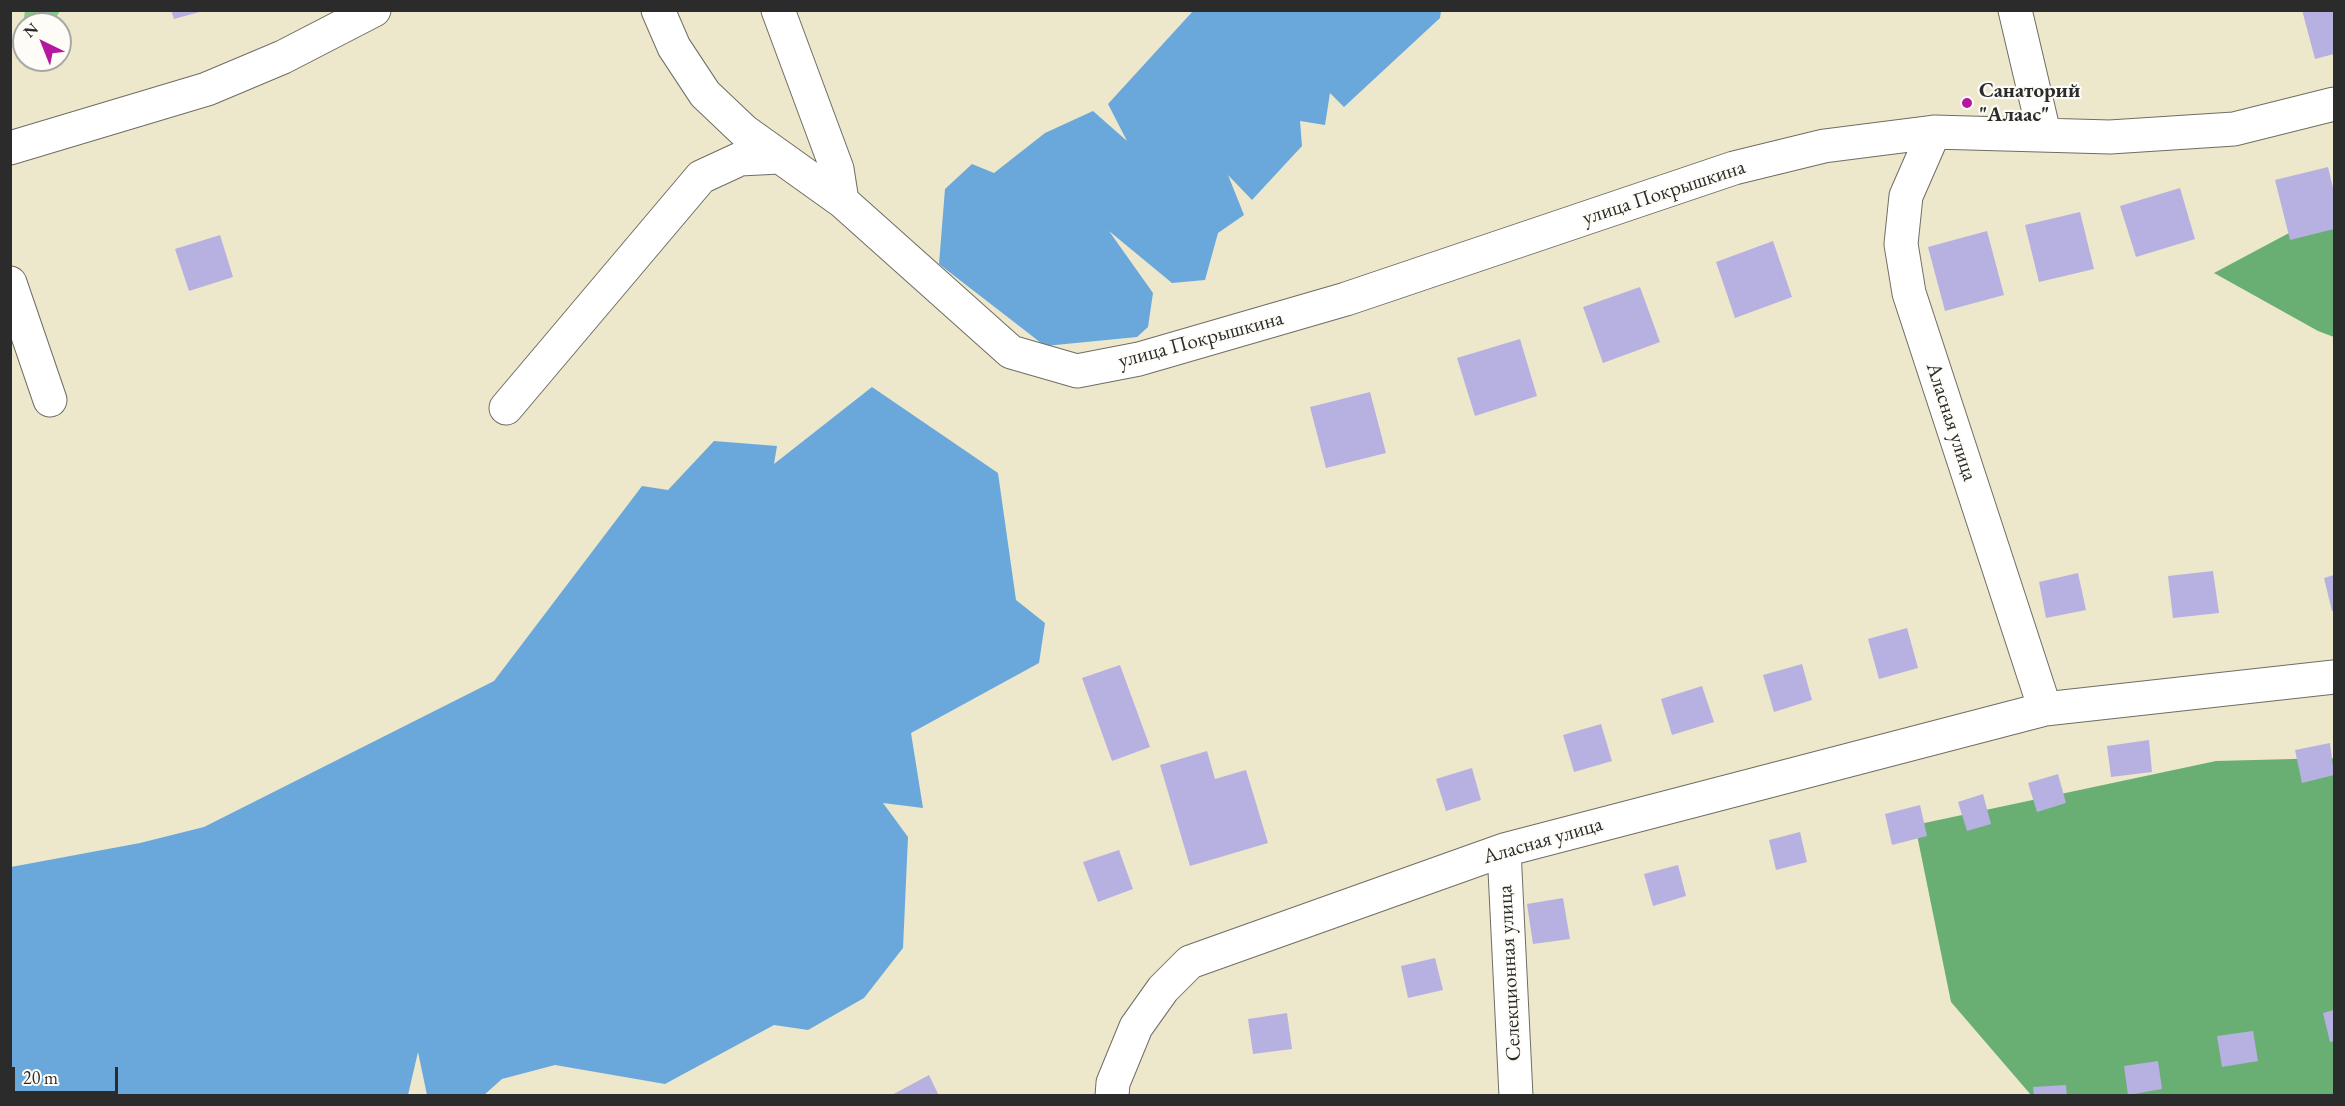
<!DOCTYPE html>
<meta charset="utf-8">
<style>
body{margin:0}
#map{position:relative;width:2345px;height:1106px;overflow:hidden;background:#ede7cc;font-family:"EB Garamond",serif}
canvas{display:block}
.frame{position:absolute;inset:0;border:12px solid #2b2b2b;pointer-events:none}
.north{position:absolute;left:12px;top:12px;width:60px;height:60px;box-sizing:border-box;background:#fdfcf7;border:2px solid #a9a8a5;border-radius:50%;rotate:317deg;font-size:16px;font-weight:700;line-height:24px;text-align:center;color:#2b2b2b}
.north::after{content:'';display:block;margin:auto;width:21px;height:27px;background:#b5179e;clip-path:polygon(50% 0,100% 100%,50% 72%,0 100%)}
.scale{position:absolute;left:12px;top:1067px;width:106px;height:27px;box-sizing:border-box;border:3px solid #2b2b2b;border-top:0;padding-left:8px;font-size:18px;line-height:21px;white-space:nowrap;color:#2b2b2b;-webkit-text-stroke:4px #fdfcf7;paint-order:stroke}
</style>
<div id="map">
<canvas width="2345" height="1106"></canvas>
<div class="frame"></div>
<div class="north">N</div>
<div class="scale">20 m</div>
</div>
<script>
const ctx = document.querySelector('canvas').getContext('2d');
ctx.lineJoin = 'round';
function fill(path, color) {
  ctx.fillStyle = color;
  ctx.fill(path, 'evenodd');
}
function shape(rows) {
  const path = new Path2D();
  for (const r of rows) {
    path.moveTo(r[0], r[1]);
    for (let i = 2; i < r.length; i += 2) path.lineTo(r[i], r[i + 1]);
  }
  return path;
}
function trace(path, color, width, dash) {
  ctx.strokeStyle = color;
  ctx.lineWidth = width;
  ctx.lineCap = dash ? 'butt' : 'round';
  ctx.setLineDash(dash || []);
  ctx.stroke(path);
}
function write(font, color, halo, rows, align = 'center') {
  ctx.font = font + ' "EB Garamond",serif';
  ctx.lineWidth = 4.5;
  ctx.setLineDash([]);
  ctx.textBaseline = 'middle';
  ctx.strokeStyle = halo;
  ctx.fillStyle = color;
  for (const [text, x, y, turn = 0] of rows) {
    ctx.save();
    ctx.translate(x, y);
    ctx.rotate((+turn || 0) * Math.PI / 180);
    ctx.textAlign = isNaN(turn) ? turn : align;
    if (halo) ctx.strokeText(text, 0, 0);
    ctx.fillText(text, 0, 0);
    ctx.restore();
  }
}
const green = shape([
 [25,11,60,11,52,24,24,24,24,47,20,46]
]);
const forest = shape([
 [2334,209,2334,337,2318,331,2214,273],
 [2331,758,2334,759,2334,1095,2031,1095,1951,1002,1915,825,2216,761]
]);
const water = shape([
 [1193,11,1441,11,1440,18,1344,107,1330,93,1325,125,1300,121,1302,146,1252,200,1228,175,1244,215,1218,233,1205,280,1172,283,1109,231,1153,293,1148,327,1137,337,1045,346,939,264,945,189,972,164,994,173,1045,133,1093,111,1127,141,1108,104],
 [872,387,998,473,1016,600,1045,623,1039,663,911,733,923,808,883,803,908,837,903,948,864,998,808,1030,774,1025,665,1084,555,1065,502,1079,484,1095,427,1095,418,1052,408,1095,11,1095,11,867,140,843,204,827,494,681,642,486,668,490,714,441,777,446,774,464]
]);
const building = shape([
 [171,10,203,10,203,11,174,19],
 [2302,10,2334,10,2334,54,2315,59],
 [2328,167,2334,192,2334,229,2290,240,2275,180],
 [2180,188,2195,239,2136,257,2120,206],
 [2080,212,2094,269,2039,282,2025,225],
 [1987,231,2004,295,1945,311,1928,247],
 [220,235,233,277,189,291,175,249],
 [1773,241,1792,297,1735,318,1716,262],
 [1640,287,1660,342,1603,363,1583,307],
 [1520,339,1537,396,1475,416,1457,358],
 [1370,392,1386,453,1326,468,1310,407],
 [2213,571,2219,613,2173,618,2168,576],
 [2078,573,2086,610,2046,618,2039,582],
 [2334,575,2334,611,2332,611,2324,578],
 [1907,628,1918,668,1879,679,1868,639],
 [1802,664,1812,700,1774,712,1763,675],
 [1120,665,1150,747,1112,761,1082,678],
 [1702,686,1714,722,1672,735,1661,699],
 [1601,724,1612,761,1574,772,1563,735],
 [2149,740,2152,772,2111,777,2107,746],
 [2330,743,2334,775,2302,783,2295,750],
 [1207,751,1215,779,1246,770,1268,843,1190,866,1160,765],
 [1472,768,1481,800,1446,811,1436,779],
 [2058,774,2066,803,2037,812,2028,783],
 [1983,794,1991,824,1967,831,1958,802],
 [1920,805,1927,836,1892,845,1885,814],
 [1800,832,1807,862,1776,870,1769,840],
 [1119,850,1133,889,1098,902,1083,862],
 [1678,865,1686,896,1653,906,1644,874],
 [1563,898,1570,939,1533,944,1527,904],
 [1435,958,1443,990,1408,998,1401,966],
 [2334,1010,2334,1041,2330,1042,2323,1013],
 [1287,1013,1292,1049,1253,1054,1248,1019],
 [2253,1031,2258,1061,2222,1067,2217,1036],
 [2158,1061,2162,1089,2128,1095,2124,1066],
 [929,1075,939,1096,890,1096],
 [2066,1085,2067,1096,2034,1096,2033,1087]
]);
const minor = shape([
 [658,10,674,47,705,94,744,131,842,201],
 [778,10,837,169,842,201,1011,352,1077,371,1139,359,1346,299,1734,168,1824,146,1934,132,2110,137,2234,129,2334,104],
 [2015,10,2044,133],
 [1934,132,1906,196,1901,244,1909,293,2045,709],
 [10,148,207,89,283,57,374,10],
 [10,283,50,400],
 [506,408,701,177,740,159,779,157],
 [1504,850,1516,1096],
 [1112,1096,1113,1083,1136,1027,1163,989,1190,962,1504,850,2045,709,2334,677]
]);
const markers = [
 [1967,103,6,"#b5179e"]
];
const poiNames = [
 ["Санаторий",1979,91],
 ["\"Алаас\"",1979,115]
];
const streetNames = [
 ["улица Покрышкина",1664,193,-18],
 ["улица Покрышкина",1201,340,-15],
 ["Аласная улица",1951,422,72],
 ["Аласная улица",1543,841,-16],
 ["Селекционная улица",1510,973,-93]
];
fill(green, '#82cb87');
fill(forest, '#69af74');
fill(water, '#6aa8dc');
fill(building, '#b7b1e1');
trace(minor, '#6f6d63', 35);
trace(minor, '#fff', 33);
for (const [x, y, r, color] of markers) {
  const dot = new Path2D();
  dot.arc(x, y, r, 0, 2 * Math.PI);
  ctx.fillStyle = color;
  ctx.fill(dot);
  trace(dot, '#fdfcf7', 2);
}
write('bold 21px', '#2b2b2b', '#fdfcf7', poiNames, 'left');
write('21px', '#2b2b2b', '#fdfcf7', streetNames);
</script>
